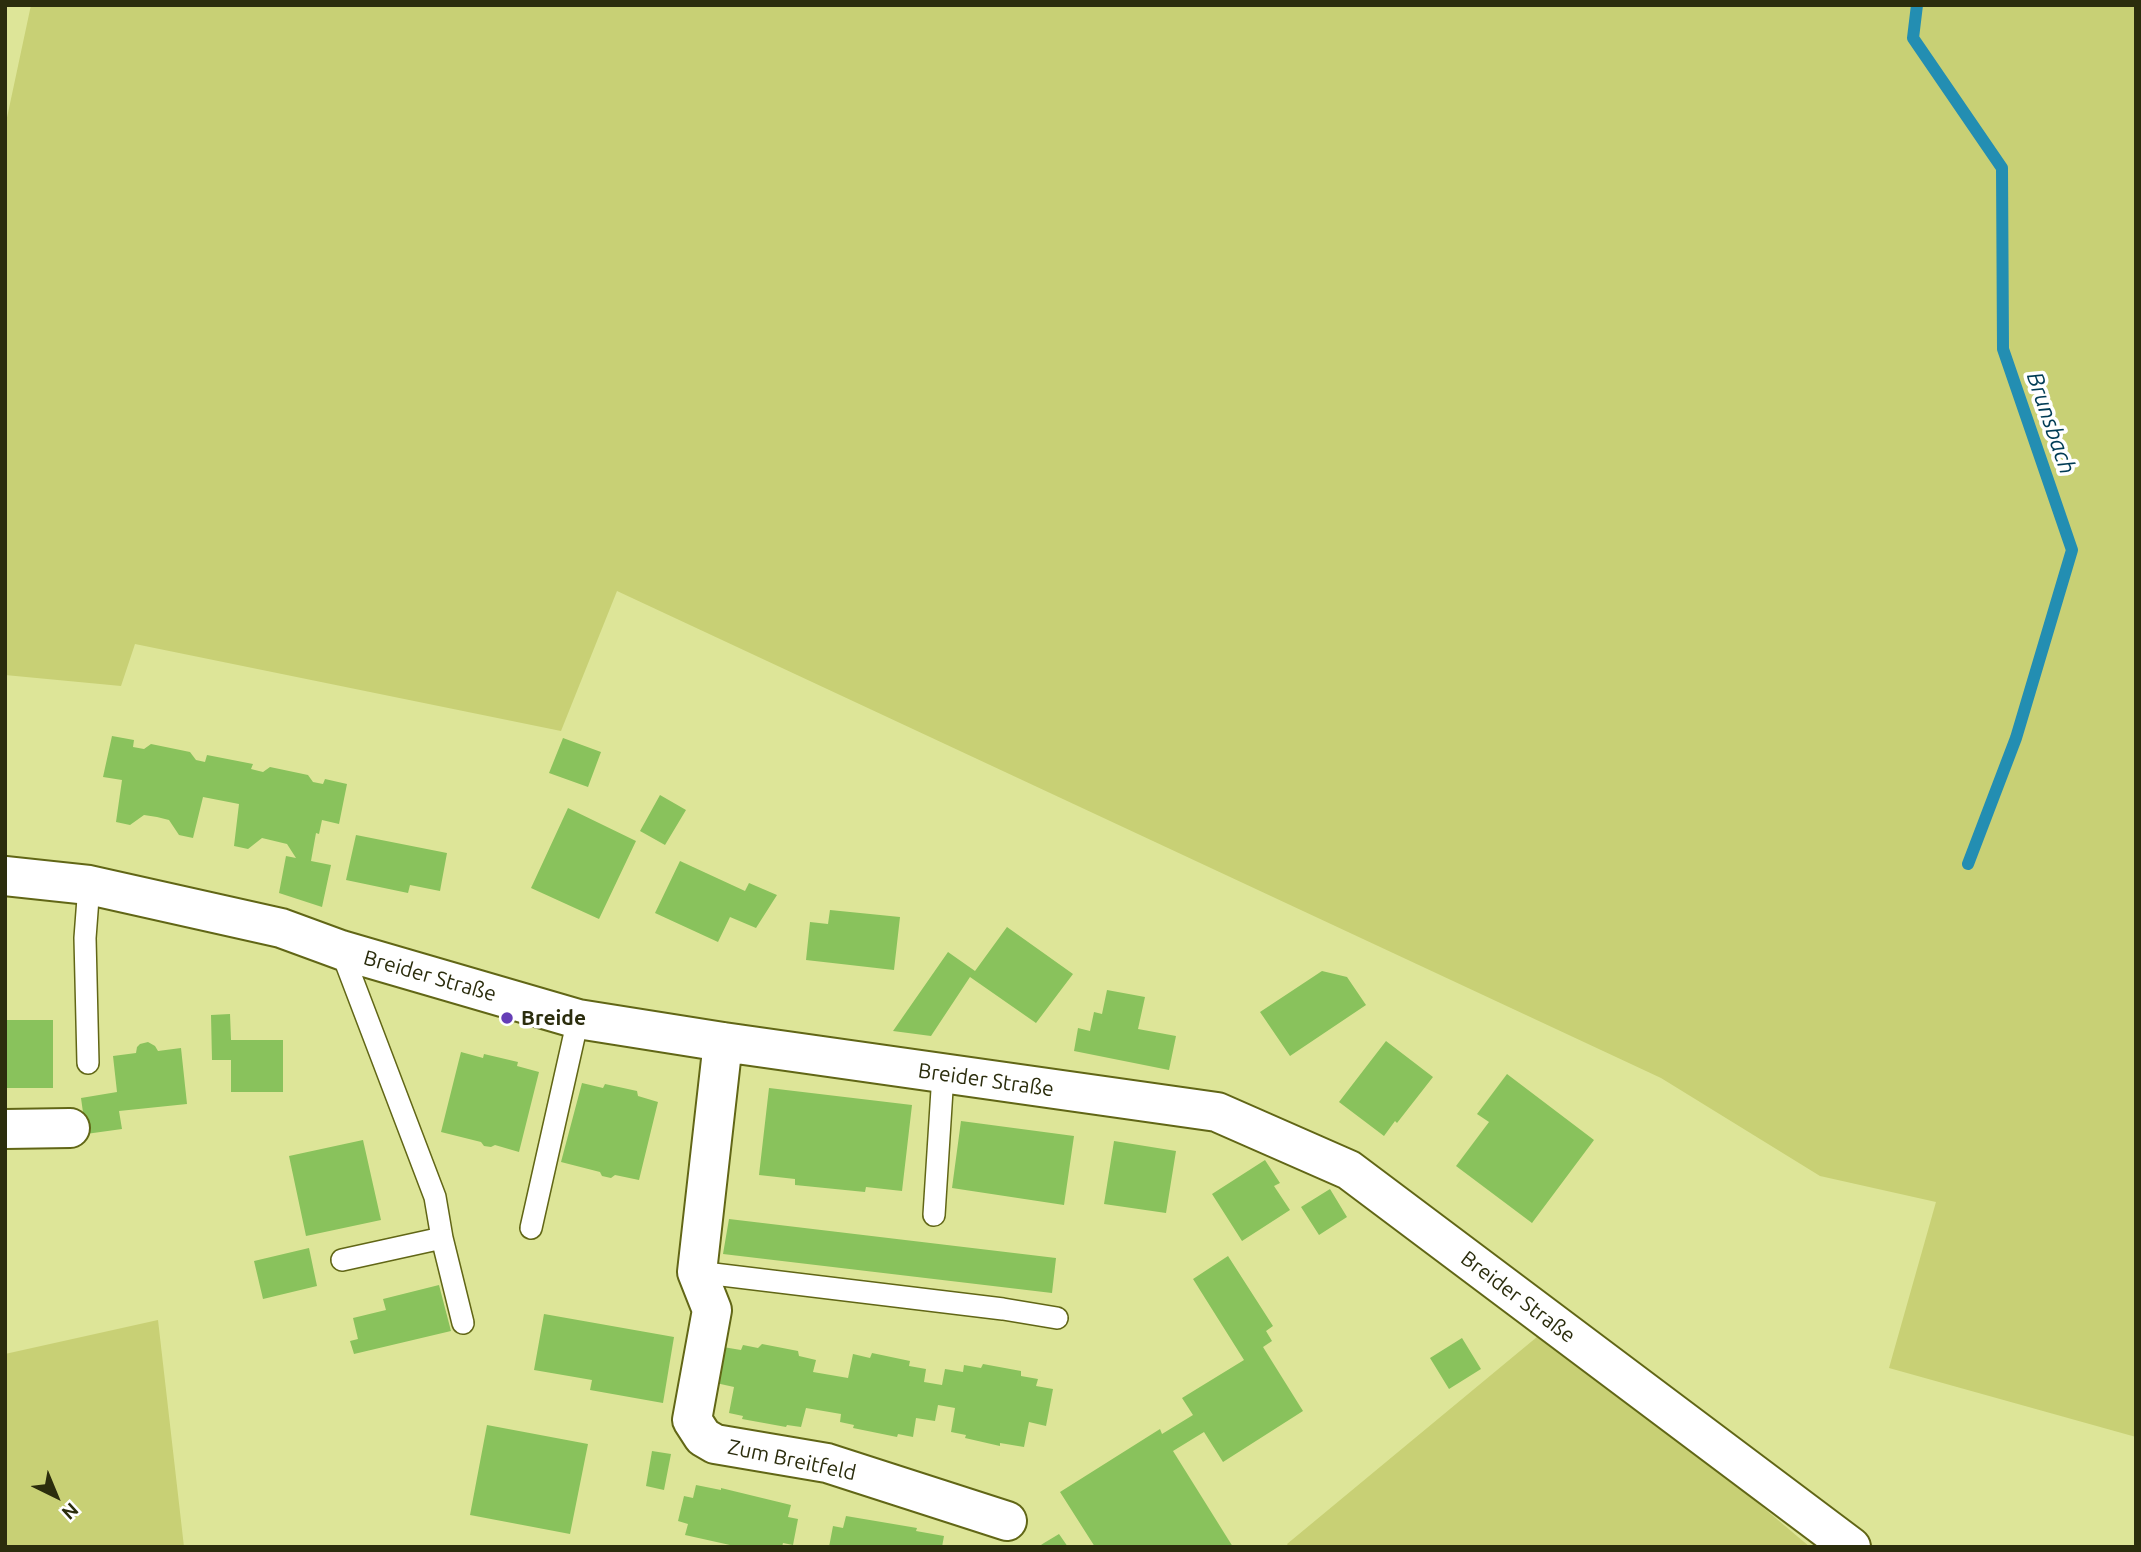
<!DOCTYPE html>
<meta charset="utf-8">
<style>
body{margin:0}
#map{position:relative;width:2141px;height:1552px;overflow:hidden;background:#dde598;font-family:Ubuntu,sans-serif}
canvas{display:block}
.frame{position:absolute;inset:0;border:7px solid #2b2d0d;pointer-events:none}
.north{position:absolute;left:21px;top:1461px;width:70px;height:70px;-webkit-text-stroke:5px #fff;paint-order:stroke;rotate:137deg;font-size:19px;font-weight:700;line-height:28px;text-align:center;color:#2b2d0d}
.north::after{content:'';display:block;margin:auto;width:24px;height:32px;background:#2b2d0d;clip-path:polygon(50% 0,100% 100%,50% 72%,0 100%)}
</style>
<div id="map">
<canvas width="2141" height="1552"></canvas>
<div class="frame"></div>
<div class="north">N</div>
</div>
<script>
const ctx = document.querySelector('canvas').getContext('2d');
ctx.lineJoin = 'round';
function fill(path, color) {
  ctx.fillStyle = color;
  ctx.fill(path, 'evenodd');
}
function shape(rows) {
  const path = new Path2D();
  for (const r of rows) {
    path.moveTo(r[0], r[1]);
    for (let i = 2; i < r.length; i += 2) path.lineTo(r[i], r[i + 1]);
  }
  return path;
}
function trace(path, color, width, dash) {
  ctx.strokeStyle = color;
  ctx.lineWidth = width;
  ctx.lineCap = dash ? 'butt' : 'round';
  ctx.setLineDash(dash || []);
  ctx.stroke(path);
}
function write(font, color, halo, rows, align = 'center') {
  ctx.font = font + ' Ubuntu,sans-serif';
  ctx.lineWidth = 7;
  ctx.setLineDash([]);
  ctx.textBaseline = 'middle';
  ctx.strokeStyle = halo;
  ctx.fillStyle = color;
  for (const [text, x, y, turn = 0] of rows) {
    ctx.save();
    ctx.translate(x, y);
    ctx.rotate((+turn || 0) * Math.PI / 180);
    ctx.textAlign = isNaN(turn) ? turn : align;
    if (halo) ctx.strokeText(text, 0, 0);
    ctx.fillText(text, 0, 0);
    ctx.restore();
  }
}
const green = shape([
 [31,5,2136,5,2136,1437,1889,1368,1936,1202,1820,1176,1661,1078,617,591,561,731,135,644,121,686,5,675,5,127],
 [158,1320,184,1547,5,1547,5,1354],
 [1549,1327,1810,1547,1289,1547,1287,1544]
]);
const stream = shape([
 [1917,5,1913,38,2002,168,2003,349,2072,550,2016,738,1968,864]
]);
const building = shape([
 [112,736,134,740,133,747,144,749,151,744,190,752,196,760,205,762,207,755,253,764,251,769,263,772,270,767,308,775,313,782,323,784,325,779,347,784,339,824,322,820,319,834,316,833,311,861,331,865,322,907,279,893,286,856,296,858,287,844,262,838,248,849,234,846,239,804,203,797,193,838,179,835,169,820,157,817,144,815,130,825,116,822,122,780,103,777],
 [563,738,601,752,588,787,549,773],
 [660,795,686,810,665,845,640,831],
 [568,808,636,841,599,919,531,888],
 [356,835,447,853,440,891,410,885,408,893,346,880],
 [680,861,745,891,749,883,777,895,756,928,730,917,718,942,655,913],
 [830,910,900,917,894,970,806,960,810,922,828,924],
 [1007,927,1073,974,1036,1023,970,977,931,1036,893,1031,948,952,975,971],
 [1322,971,1347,977,1366,1005,1290,1056,1260,1012],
 [1107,990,1145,997,1138,1029,1176,1036,1169,1070,1074,1051,1078,1028,1090,1031,1094,1012,1102,1014],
 [230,1014,231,1040,283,1040,283,1092,231,1092,231,1060,212,1060,211,1015],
 [5,1020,53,1020,53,1088,5,1088],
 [1386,1041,1433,1077,1397,1123,1395,1121,1384,1136,1339,1102],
 [148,1042,155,1046,158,1051,181,1048,187,1104,119,1111,122,1129,86,1134,81,1098,117,1092,113,1056,136,1053,137,1047,140,1044],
 [461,1052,483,1058,484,1054,518,1062,517,1066,539,1072,519,1152,495,1145,491,1147,484,1146,481,1142,441,1132],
 [1507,1074,1594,1140,1532,1223,1456,1166,1489,1122,1477,1114],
 [582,1083,603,1088,605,1084,637,1091,638,1096,658,1102,639,1180,615,1175,611,1178,602,1176,600,1172,561,1162],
 [769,1088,912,1105,902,1191,866,1187,865,1192,795,1185,795,1179,759,1175],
 [961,1121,1074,1136,1064,1205,952,1188],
 [363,1140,381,1220,306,1236,289,1156],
 [1114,1141,1176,1151,1166,1213,1104,1204],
 [1265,1160,1280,1183,1274,1186,1290,1210,1242,1241,1212,1194],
 [1330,1189,1347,1217,1319,1235,1301,1207],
 [729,1219,1056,1258,1052,1293,723,1254],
 [309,1248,317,1286,263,1299,254,1261],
 [1228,1256,1273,1326,1266,1331,1272,1341,1263,1347,1303,1411,1223,1462,1204,1432,1173,1451,1233,1547,1095,1547,1060,1492,1160,1429,1162,1434,1193,1415,1182,1398,1244,1360,1193,1279],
 [439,1285,451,1331,354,1354,350,1341,358,1339,353,1318,386,1310,383,1299],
 [544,1314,674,1337,663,1403,590,1390,592,1380,534,1370],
 [1462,1338,1481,1369,1449,1389,1430,1358],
 [762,1344,798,1351,799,1356,816,1360,813,1372,848,1378,853,1354,870,1358,872,1353,910,1361,909,1366,926,1369,924,1382,942,1385,945,1369,963,1372,964,1365,981,1368,983,1364,1021,1371,1021,1376,1038,1379,1036,1386,1053,1389,1046,1426,1029,1422,1024,1447,1000,1443,1000,1446,965,1438,966,1435,951,1432,955,1408,938,1405,935,1421,916,1418,913,1437,898,1434,897,1437,853,1428,854,1425,840,1422,841,1414,806,1408,801,1427,787,1425,786,1427,742,1419,743,1416,729,1413,734,1387,716,1383,723,1347,741,1350,743,1345,758,1348],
 [487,1425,588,1444,570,1534,470,1515],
 [652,1451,671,1454,664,1490,646,1486],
 [696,1485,721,1490,721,1488,791,1505,788,1517,798,1519,793,1545,783,1543,782,1547,739,1547,685,1535,688,1524,678,1521,684,1496,693,1498],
 [846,1516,917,1528,916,1531,944,1536,942,1547,829,1547,833,1526,843,1528],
 [1059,1534,1068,1547,1038,1547,1044,1543]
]);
const service = shape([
 [341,950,435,1197,442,1238,463,1323],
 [88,1063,85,938,89,885],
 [934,1215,943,1074],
 [531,1228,578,1019],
 [342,1260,442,1238],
 [697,1272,1003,1309,1057,1318]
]);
const minor = shape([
 [5,876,89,885,281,928,341,950,578,1019,723,1042,1217,1112,1349,1170,1851,1547],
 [723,1042,697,1272,712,1310,692,1420,703,1437,715,1444,827,1463,1007,1521],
 [5,1129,70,1128]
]);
const markers = [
 [507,1018,7,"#653eb6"]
];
const streetNames = [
 ["Breider Straße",430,976,16],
 ["Breider Straße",986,1080,8],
 ["Breider Straße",1518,1297,37],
 ["Zum Breitfeld",792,1460,12]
];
const poiNames = [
 ["Breide",521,1018]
];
const waterNames = [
 ["Brunsbach",2051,423,71]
];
fill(green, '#c8d075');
trace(stream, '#238eb2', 12);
fill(building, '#89c25c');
trace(service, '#616616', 24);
trace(minor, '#616616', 42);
trace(service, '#fff', 21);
trace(minor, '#fff', 38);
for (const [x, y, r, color] of markers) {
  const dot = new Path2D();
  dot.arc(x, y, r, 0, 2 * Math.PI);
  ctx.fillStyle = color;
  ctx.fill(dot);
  trace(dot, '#fff', 2.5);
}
write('21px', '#2b2d0d', '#fff', streetNames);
write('bold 21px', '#2b2d0d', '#fff', poiNames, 'left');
write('italic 23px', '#003c55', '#fff', waterNames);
</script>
